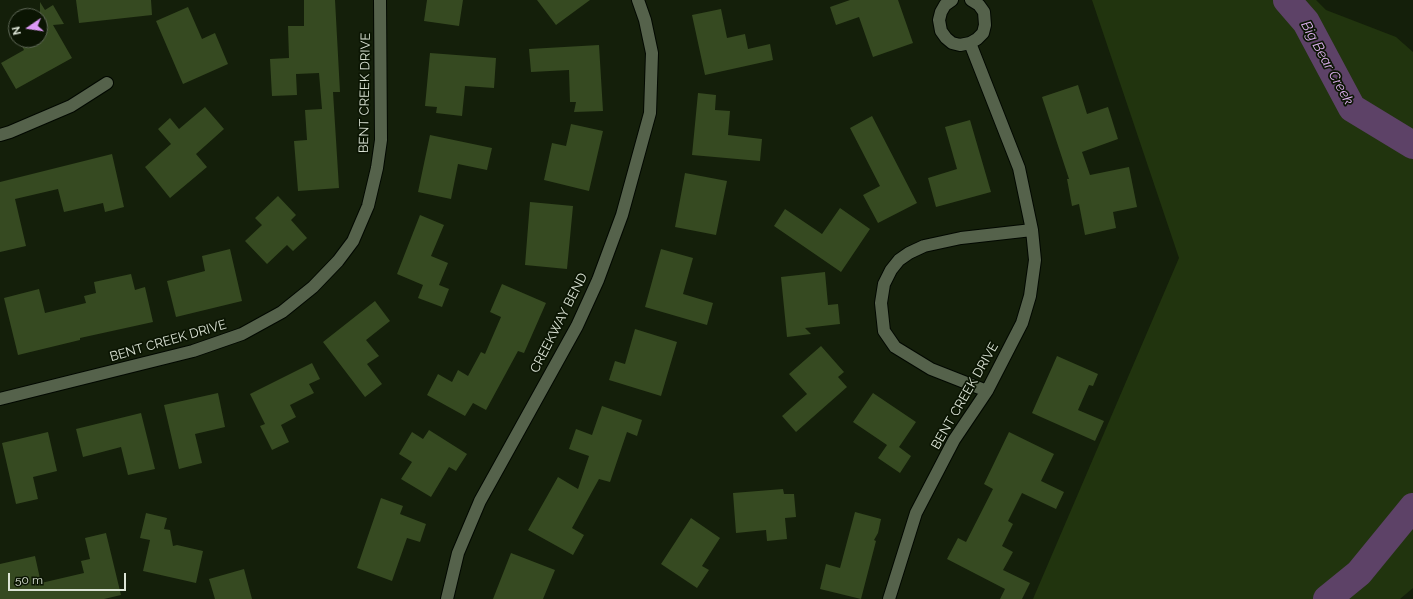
<!DOCTYPE html>
<style>
body{margin:0}
#map{position:relative;width:1413px;height:599px;overflow:hidden;background:#141f0a;font-family:Raleway,sans-serif}
canvas{display:block}
.north{position:absolute;left:8px;top:8px;width:40px;height:40px;box-sizing:border-box;background:#0b1503;border:1px solid #5f6857;border-radius:50%;rotate:257deg;font-size:11px;font-weight:700;line-height:16px;text-align:center;color:#dce4d6}
.north::after{content:'';display:block;margin:auto;width:14px;height:18px;background:#dc99f5;clip-path:polygon(50% 0,100% 100%,50% 72%,0 100%)}
.scale{position:absolute;left:8px;top:573px;width:118px;height:18px;box-sizing:border-box;border:2px solid #dce4d6;border-top:0;padding-left:5px;font-size:12px;line-height:14px;white-space:nowrap;color:#dce4d6;-webkit-text-stroke:3px #0b1503;paint-order:stroke}
</style>
<div id="map">
<canvas width="1413" height="599"></canvas>
<div class="north">N</div>
<div class="scale">50 m</div>
</div>
<script>
const ctx = document.querySelector('canvas').getContext('2d');
ctx.lineJoin = 'round';
function fill(path, color) {
  ctx.fillStyle = color;
  ctx.fill(path, 'evenodd');
}
function shape(rows) {
  const path = new Path2D();
  for (const r of rows) {
    path.moveTo(r[0], r[1]);
    for (let i = 2; i < r.length; i += 2) path.lineTo(r[i], r[i + 1]);
  }
  return path;
}
function trace(path, color, width, dash) {
  ctx.strokeStyle = color;
  ctx.lineWidth = width;
  ctx.lineCap = dash ? 'butt' : 'round';
  ctx.setLineDash(dash || []);
  ctx.stroke(path);
}
function write(font, color, halo, rows, align = 'center') {
  ctx.font = font + ' Raleway,sans-serif';
  ctx.lineWidth = 3.5;
  ctx.setLineDash([]);
  ctx.textBaseline = 'middle';
  ctx.strokeStyle = halo;
  ctx.fillStyle = color;
  for (const [text, x, y, turn = 0] of rows) {
    ctx.save();
    ctx.translate(x, y);
    ctx.rotate((+turn || 0) * Math.PI / 180);
    ctx.textAlign = isNaN(turn) ? turn : align;
    if (halo) ctx.strokeText(text, 0, 0);
    ctx.fillText(text, 0, 0);
    ctx.restore();
  }
}
const green = shape([
 [1092,0,1316,0,1326,10,1396,37,1413,52,1413,588,1400,599,1033,599,1179,258]
]);
const river = shape([
 [1287,0,1306,22,1352,108,1413,145],
 [1327,599,1359,573,1413,507]
]);
const building = shape([
 [76,0,151,0,152,15,79,23],
 [304,0,335,0,340,92,333,92,339,188,298,191,294,141,307,140,305,110,322,109,319,73,296,74,297,95,272,96,270,59,289,58,288,26,304,26],
 [427,0,463,0,459,26,424,21],
 [537,0,590,0,556,25],
 [850,0,898,0,913,43,873,57,859,17,836,25,830,7],
 [40,2,45,10,53,5,64,24,53,25,72,58,16,89,1,63,24,50,19,40,40,40],
 [188,7,202,39,215,33,228,64,183,84,156,21],
 [721,9,727,38,745,34,748,49,770,44,773,60,705,75,692,15],
 [599,45,603,111,574,112,576,102,570,102,569,70,531,72,529,49],
 [430,53,496,58,494,88,465,86,462,116,436,113,437,107,425,106],
 [1078,85,1087,114,1108,107,1118,139,1082,152,1090,175,1129,167,1137,207,1113,212,1116,228,1085,235,1079,204,1072,206,1067,179,1069,179,1042,97],
 [698,93,716,95,715,110,730,111,728,135,762,139,760,161,692,155],
 [205,107,224,129,196,154,207,167,170,198,145,167,171,144,158,129,170,118,179,129],
 [872,116,917,203,878,223,863,195,880,186,850,128],
 [970,120,991,192,936,207,928,178,957,169,945,127],
 [571,124,603,131,589,191,544,180,552,143,566,146],
 [430,135,492,148,487,170,458,164,451,199,418,192],
 [112,154,124,207,105,212,103,203,64,212,58,189,15,199,26,246,0,252,0,182],
 [685,173,727,181,716,235,675,227],
 [278,196,296,215,291,220,307,238,293,251,287,245,267,264,245,241,262,225,255,218],
 [530,202,573,206,567,269,525,265],
 [840,208,870,229,841,272,774,226,785,209,822,234],
 [420,215,444,225,431,256,448,263,439,285,449,289,442,307,418,298,423,285,397,274],
 [230,249,242,301,176,317,167,281,205,271,202,256],
 [661,249,693,258,683,294,713,303,707,325,645,307],
 [825,272,828,305,838,304,840,324,805,328,811,334,787,337,781,277],
 [131,274,135,290,145,287,153,322,80,338,80,340,18,355,4,298,39,289,45,313,86,303,84,296,96,293,94,282],
 [502,284,546,303,524,353,518,351,486,410,473,403,465,416,427,395,438,374,452,382,458,370,468,376,481,352,485,354,501,317,490,312],
 [375,301,390,321,366,340,379,356,367,364,382,384,365,397,323,342],
 [635,329,677,342,661,396,609,380,615,361,625,364],
 [821,346,844,372,838,377,847,387,796,432,782,416,807,394,789,374],
 [1057,356,1098,374,1093,386,1089,385,1078,410,1104,421,1095,441,1032,413],
 [312,363,320,379,309,384,314,393,290,405,296,417,281,425,289,442,272,450,260,426,265,424,250,394],
 [218,393,225,427,195,434,202,463,179,469,164,405],
 [873,393,916,422,899,447,911,456,900,473,878,458,887,445,853,422],
 [602,406,642,420,637,436,627,432,610,482,599,479,572,528,584,535,573,555,528,530,558,477,578,489,589,456,569,449,576,429,592,435],
 [141,413,155,469,128,475,121,447,83,457,76,429],
 [429,430,467,454,456,471,449,467,431,497,401,479,412,462,399,454,412,432,423,439],
 [48,432,57,471,33,477,38,499,16,504,2,443],
 [1009,432,1054,454,1041,481,1064,492,1056,509,1022,493,1008,521,1013,524,1002,546,1013,552,1003,570,1030,583,1022,599,1000,599,1005,589,947,559,958,538,966,542,993,489,984,484],
 [783,489,784,494,794,494,796,517,785,518,787,539,767,541,766,530,736,533,733,493],
 [381,498,403,506,400,514,426,524,420,542,407,538,392,581,357,568],
 [855,512,881,519,878,533,874,540,876,541,861,599,820,589,826,564,840,568],
 [146,513,167,518,164,529,170,530,173,546,177,545,203,551,196,583,143,571,150,540,140,538],
 [691,518,720,538,702,566,709,570,697,588,661,564],
 [106,533,121,595,104,599,0,599,0,564,35,556,41,583,84,573,81,561,90,559,85,538],
 [511,553,555,570,543,599,493,599],
 [244,569,252,599,215,599,209,579]
]);
const minor = shape([
 [952,0,945,5,941,12,939,20,941,31,946,38,952,43,960,45,970,43,977,39,983,33,985,25,984,12,979,5,971,0],
 [0,135,10,132,71,106,107,83],
 [987,391,931,369,895,347,884,331,881,303,884,284,891,270,899,260,909,253,924,246,961,238,1032,230],
 [0,399,193,351,242,334,282,312,313,287,338,261,353,241,368,206,377,168,381,140,380,0],
 [447,599,458,553,480,501,577,326,598,280,622,215,650,113,652,53,645,20,638,0],
 [889,599,916,513,954,440,987,391,1022,323,1030,296,1035,260,1032,230,1019,168,970,43]
]);
const streetNames = [
 ["BENT CREEK DRIVE",365,93,-89],
 ["CREEKWAY BEND",559,323,-63],
 ["BENT CREEK DRIVE",168,341,-16],
 ["BENT CREEK DRIVE",965,396,-60]
];
const waterNames = [
 ["Big Bear Creek",1327,63,61]
];
fill(green, '#21340e');
trace(river, '#5d4267', 28);
fill(building, '#364a21');
trace(minor, '#020800', 14);
trace(minor, '#55624b', 12);
write('13px', '#dce4d6', '#0b1503', streetNames);
write('italic 14px', '#dcafee', '#0b1503', waterNames);
</script>
